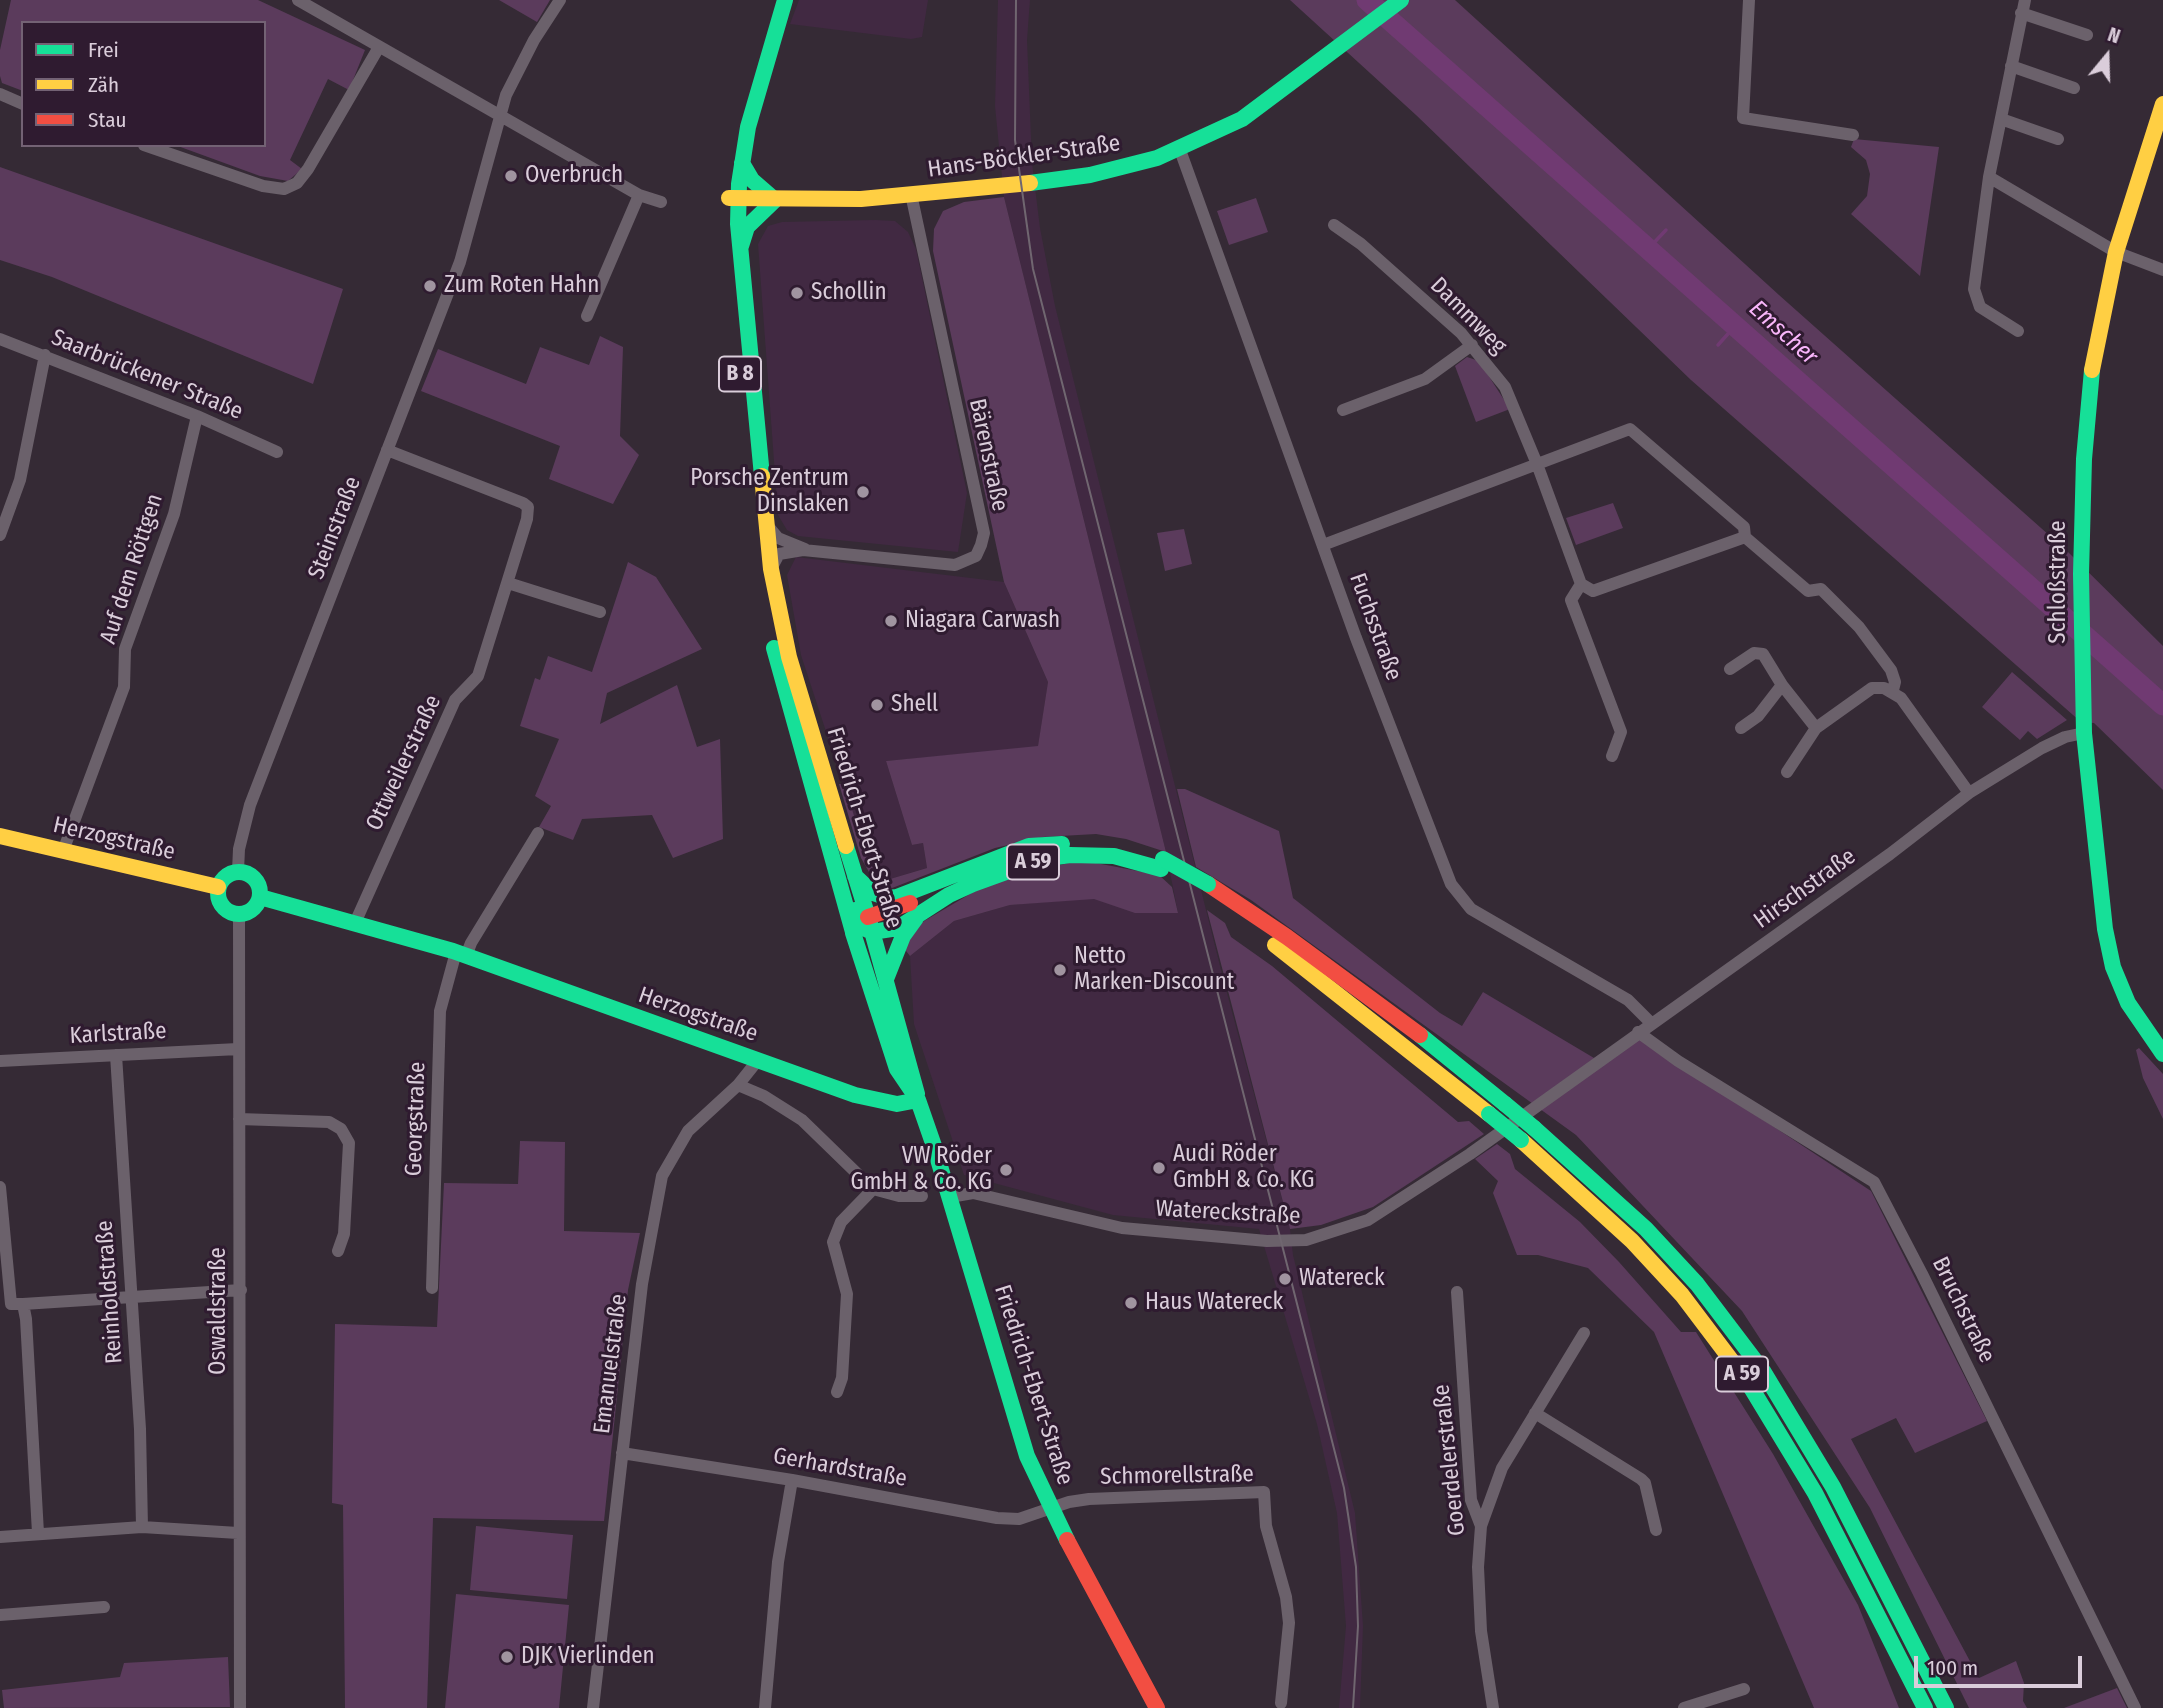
<!DOCTYPE html>
<meta charset="utf-8">
<style>
body{margin:0}
#map{position:relative;width:2163px;height:1708px;overflow:hidden;background:#352a35;font-family:"Fira Sans Condensed",sans-serif}
canvas{display:block}
.legend{position:absolute;left:21px;top:21px;width:245px;height:126px;box-sizing:border-box;background:#2f1b30;border:2px solid #736274;margin:0;padding:9px 12px;list-style:none;font-size:21px;color:#dacdda}
.legend li{display:flex;align-items:center;gap:14px;height:35px}
.legend b{width:35px;border:2px solid #736274}
.north{position:absolute;left:2072px;top:21px;width:70px;height:70px;-webkit-text-stroke:5px #2f1b30;paint-order:stroke;rotate:19deg;font-size:19px;font-weight:700;line-height:28px;text-align:center;color:#dacdda}
.north::after{content:'';display:block;margin:auto;width:24px;height:32px;background:#dacdda;clip-path:polygon(50% 0,100% 100%,50% 72%,0 100%)}
.scale{position:absolute;left:1914px;top:1656px;width:168px;height:32px;box-sizing:border-box;border:4px solid #dacdda;border-top:0;padding-left:9px;font-size:21px;line-height:24px;white-space:nowrap;color:#dacdda;-webkit-text-stroke:5px #2f1b30;paint-order:stroke}
</style>
<div id="map">
<canvas width="2163" height="1708"></canvas>
<ul class="legend">
<li><b style="height:9px;background:#16e098"></b>Frei</li>
<li><b style="height:9px;background:#ffcf43"></b>Zäh</li>
<li><b style="height:9px;background:#f24e42"></b>Stau</li>
</ul>
<div class="north">N</div>
<div class="scale">100 m</div>
</div>
<script>
const ctx = document.querySelector('canvas').getContext('2d');
ctx.lineJoin = 'round';
function fill(path, color) {
  ctx.fillStyle = color;
  ctx.fill(path, 'evenodd');
}
function shape(rows) {
  const path = new Path2D();
  for (const r of rows) {
    if (r.length === 3) {
      path.moveTo(r[0] + r[2], r[1]);
      path.arc(r[0], r[1], r[2], 0, 2 * Math.PI);
      continue;
    }
    path.moveTo(r[0], r[1]);
    for (let i = 2; i < r.length; i += 2) path.lineTo(r[i], r[i + 1]);
  }
  return path;
}
function trace(path, color, width, dash) {
  ctx.strokeStyle = color;
  ctx.lineWidth = width;
  ctx.lineCap = dash ? 'butt' : 'round';
  ctx.setLineDash(dash || []);
  ctx.stroke(path);
}
function write(font, color, halo, rows, align = 'center') {
  ctx.font = font + ' "Fira Sans Condensed",sans-serif';
  ctx.lineWidth = 6;
  ctx.setLineDash([]);
  ctx.textBaseline = 'middle';
  ctx.strokeStyle = halo;
  ctx.fillStyle = color;
  for (const [text, x, y, turn = 0] of rows) {
    ctx.save();
    ctx.translate(x, y);
    ctx.rotate((+turn || 0) * Math.PI / 180);
    ctx.textAlign = isNaN(turn) ? turn : align;
    if (halo) ctx.strokeText(text, 0, 0);
    ctx.fillText(text, 0, 0);
    ctx.restore();
  }
}
const built = shape([
 [799,0,928,0,922,37,911,39,790,24],
 [998,0,1030,0,1027,40,1032,163,1040,228,1055,306,1223,978,1290,1229,1293,1255,1355,1513,1363,1626,1360,1708,1339,1708,1346,1626,1337,1513,1317,1424,1259,1229,1113,1215,964,1175,914,1024,910,956,954,921,1010,905,1094,898,1178,913,1166,852,1004,197,995,106],
 [875,220,895,221,908,232,916,249,967,493,958,552,798,536,787,530,778,515,758,244,768,226,782,222],
 [796,557,1004,582,1048,682,1038,747,886,761,912,845,923,843,927,868,890,879,873,868,868,860,801,655,787,575]
]);
const green = shape([
 [11,0,258,0,365,50,349,90,328,79,290,160,302,169,288,181,260,176,175,145,264,145,264,23,23,23,23,91,2,83,0,76,0,50],
 [499,0,550,0,537,22],
 [1290,0,1455,0,1779,295,2068,552,2163,646,2163,790,2094,723,2081,722,1691,380,1416,115],
 [1854,139,1939,147,1920,276,1851,214,1867,196,1870,174,1866,160,1851,147],
 [0,167,343,289,313,384,52,277,0,260],
 [1004,197,1166,852,1126,839,1096,834,1043,837,995,848,887,890,885,884,869,872,861,858,839,784,844,784,868,860,873,868,890,879,927,868,923,843,912,845,886,761,1038,746,1048,682,1004,582,933,251,934,229,943,211,964,202],
 [1256,198,1268,232,1229,245,1217,211],
 [600,336,623,347,620,436,639,455,613,504,549,479,560,446,421,391,438,349,526,384,540,347,589,365],
 [1467,357,1479,361,1510,409,1476,422,1455,366],
 [1613,503,1623,528,1576,545,1566,518],
 [1184,529,1192,564,1165,571,1157,533],
 [628,562,656,577,702,649,607,693,600,724,677,685,697,747,720,739,723,839,673,858,652,815,582,819,573,840,539,827,551,806,535,796,559,739,520,726,535,678,540,680,548,656,592,672],
 [2012,672,2067,720,2037,739,2028,731,2020,740,1982,707],
 [1177,789,1185,789,1279,831,1293,898,1440,1013,1462,1026,1483,992,1594,1058,1632,1033,1871,1191,1987,1421,1915,1453,1896,1418,1851,1439,1979,1678,2016,1661,2024,1683,2023,1701,2027,1708,1969,1708,1870,1508,1742,1311,1576,1135,1251,900,1196,867],
 [1080,860,1159,875,1172,887,1178,913,1135,913,1094,899,1010,905,954,921,910,956,903,947,914,927,987,884],
 [1207,910,1225,923,1231,937,1272,966,1458,1122,1469,1121,1484,1134,1373,1207,1321,1225,1290,1229],
 [2139,1048,2163,1074,2163,1119,2143,1078,2136,1050],
 [520,1141,565,1142,564,1231,640,1233,628,1290,604,1521,433,1518,427,1708,345,1708,343,1505,332,1503,335,1324,437,1327,444,1183,518,1184],
 [1497,1144,1510,1154,1515,1169,1580,1222,1619,1262,1681,1332,1696,1332,1773,1454,1858,1605,1899,1708,1814,1708,1654,1332,1588,1268,1538,1255,1517,1255,1493,1193,1498,1181,1475,1159],
 [476,1526,573,1535,567,1599,470,1590],
 [456,1594,569,1605,559,1708,445,1708],
 [228,1657,230,1707,4,1708,2,1690,120,1677,124,1663],
 [2117,1688,2127,1708,2064,1708]
]);
const stream = shape([
 [1648,249,1666,230],
 [1718,345,1735,326]
]);
const river = shape([
 [1367,0,2163,705]
]);
const street = shape([
 [298,0,639,195,661,202],
 [1749,0,1743,118,1853,135],
 [2021,13,2087,35],
 [2011,66,2074,88],
 [0,94,23,104],
 [2001,119,2058,139],
 [144,145,263,186,284,189,297,183,308,169,379,47],
 [1180,150,1356,638,1451,884,1471,909,1628,1000,1652,1024],
 [1989,177,2116,252,2163,270],
 [1334,225,1361,244,1461,333,1505,387,1537,464,1581,584,1593,591,1745,537],
 [587,316,639,195],
 [2018,331,1980,307,1974,289,1989,177,2025,0],
 [0,339,197,416,277,452],
 [1343,410,1425,379,1472,345],
 [768,526,778,538,805,549],
 [0,535,20,480,45,355],
 [1323,545,1630,429,1744,527,1745,537,1808,591,1821,589,1859,627,1891,670,1895,682,1893,690],
 [771,569,779,554,803,550,955,565,976,556,981,545,984,533,911,194],
 [508,583,600,612],
 [1581,584,1571,600,1621,732,1612,756],
 [1730,669,1754,653,1763,654,1782,685],
 [1741,728,1758,716,1782,685,1816,728],
 [1787,772,1816,728,1872,688,1884,688,1901,698,1969,793],
 [63,851,124,687,125,649,174,514,197,416],
 [238,871,239,849,250,805,460,262,506,95,534,40,560,0],
 [239,914,240,1708],
 [355,923,455,700,478,676,527,519,528,507,523,503,387,450],
 [466,956,471,943,538,833],
 [1638,1032,1678,1061,1874,1182,1922,1274,2135,1708],
 [116,1055,140,1429,142,1527],
 [0,1061,238,1049],
 [738,1085,764,1096,802,1120,873,1189,899,1196,922,1196],
 [239,1119,329,1122,341,1129,349,1143,344,1234,338,1251],
 [0,1187,11,1304,23,1304,26,1319,38,1533],
 [950,1197,973,1193,1122,1228,1267,1241,1306,1240,1368,1220,1470,1154,1890,854,1969,793,2042,748,2065,737,2084,733],
 [432,1288,440,1011,456,952],
 [1457,1292,1471,1500,1481,1526,1478,1567,1481,1631,1493,1708],
 [23,1304,241,1290],
 [837,1392,842,1378,847,1294,833,1242,841,1222,873,1189],
 [1535,1413,1641,1479,1645,1483,1656,1530],
 [622,1453,792,1480,997,1518,1019,1519,1069,1502,1089,1499,1264,1492,1266,1526,1286,1597,1289,1623,1281,1703],
 [1481,1526,1502,1468,1584,1333],
 [0,1537,142,1527,238,1533],
 [0,1615,104,1607],
 [593,1708,642,1284,662,1176,688,1131,738,1085,758,1060],
 [765,1708,778,1562,792,1480],
 [1684,1708,1744,1689]
]);
const fast = shape([
 [1030,183,1090,175,1157,158,1242,119,1401,0],
 [741,246,747,227,775,200,752,180,742,163],
 [2092,370,2084,459,2081,574,2084,733,2105,929,2113,967,2128,1003,2163,1054],
 [762,476,738,224,739,184,748,127,785,0],
 [774,648,853,932],
 [846,846,868,917,853,933],
 [239,893,21],
 [855,876,873,893,888,898,897,897,1029,846,1062,844],
 [260,897,453,951,855,1095,897,1104,918,1100],
 [855,910,864,928,872,932,898,928,949,895,973,884,1042,859,1070,855,1114,856,1161,869],
 [870,924,917,1094],
 [853,933,897,1069,918,1100,934,1146,1027,1456,1067,1540],
 [886,979,903,936,916,918],
 [1420,1035,1505,1104],
 [1534,1128,1646,1229,1697,1284,1763,1371,1833,1487,1946,1708],
 [1747,1381,1815,1493,1925,1708]
]);
const slow = shape([
 [729,198,861,199,1030,183],
 [2092,370,2116,252,2163,104],
 [762,476,771,569,789,657,846,846],
 [0,836,218,887],
 [1275,945,1489,1114],
 [1521,1140,1632,1241,1682,1295,1747,1381]
]);
const jam = shape([
 [1208,884,1287,937,1420,1035],
 [868,917,910,903],
 [1067,1540,1157,1708]
]);
const tram = shape([
 [1016,0,1015,140,1033,269,1344,1488,1356,1567,1358,1626,1353,1708]
]);
const fastBridge = shape([
 [1163,859,1208,884],
 [1505,1104,1534,1128],
 [1489,1114,1521,1140]
]);
const markers = [
 [511,176,7,"#a094a0"],
 [430,286,7,"#a094a0"],
 [797,293,7,"#a094a0"],
 [863,492,7,"#a094a0"],
 [891,621,7,"#a094a0"],
 [877,705,7,"#a094a0"],
 [1060,970,7,"#a094a0"],
 [1159,1168,7,"#a094a0"],
 [1006,1170,7,"#a094a0"],
 [1285,1279,7,"#a094a0"],
 [1131,1303,7,"#a094a0"],
 [507,1657,7,"#a094a0"]
];
const shields = [
 [740,374,42],
 [1033,862,52],
 [1742,1374,52]
];
const shieldNames = [
 ["B 8",740,374],
 ["A 59",1033,862],
 ["A 59",1742,1374]
];
const streetNames = [
 ["Hans-Böckler-Straße",1024,157,-8],
 ["Dammweg",1468,316,45],
 ["Saarbrückener Straße",147,375,22],
 ["Bärenstraße",988,455,78],
 ["Steinstraße",335,528,-69],
 ["Auf dem Röttgen",132,569,-72],
 ["Schloßstraße",2059,582,-90],
 ["Fuchsstraße",1375,627,70],
 ["Ottweilerstraße",404,763,-65],
 ["Friedrich-Ebert-Straße",864,828,73],
 ["Herzogstraße",114,839,13],
 ["Hirschstraße",1805,889,-36],
 ["Herzogstraße",698,1015,19],
 ["Karlstraße",118,1034,-3],
 ["Georgstraße",416,1119,-88],
 ["Watereckstraße",1228,1213,3],
 ["Reinholdstraße",110,1292,-94],
 ["Bruchstraße",1963,1310,64],
 ["Oswaldstraße",219,1311,-90],
 ["Emanuelstraße",611,1364,-83],
 ["Friedrich-Ebert-Straße",1033,1385,72],
 ["Goerdelerstraße",1450,1460,-96],
 ["Gerhardstraße",840,1468,10],
 ["Schmorellstraße",1177,1476,-1]
];
const poiNames = [
 ["Overbruch",525,176],
 ["Zum Roten Hahn",444,286],
 ["Schollin",811,293],
 ["Porsche Zentrum",849,479,"right"],
 ["Dinslaken",849,505,"right"],
 ["Niagara Carwash",905,621],
 ["Shell",891,705],
 ["Netto",1074,957],
 ["Marken-Discount",1074,983],
 ["Audi Röder",1173,1155],
 ["GmbH & Co. KG",1173,1181],
 ["VW Röder",992,1157,"right"],
 ["GmbH & Co. KG",992,1183,"right"],
 ["Watereck",1299,1279],
 ["Haus Watereck",1145,1303],
 ["DJK Vierlinden",521,1657]
];
const waterNames = [
 ["Emscher",1783,333,42]
];
fill(built, '#412942');
fill(green, '#5b3b5c');
trace(stream, '#703a72', 3.5);
trace(river, '#703a72', 21);
trace(street, '#6b616b', 12);
trace(fast, '#16e098', 16);
trace(slow, '#ffcf43', 16);
trace(jam, '#f24e42', 16);
trace(tram, '#706670', 2);
trace(fastBridge, '#16e098', 16);
for (const [x, y, r, color] of markers) {
  const dot = new Path2D();
  dot.arc(x, y, r, 0, 2 * Math.PI);
  ctx.fillStyle = color;
  ctx.fill(dot);
  trace(dot, '#2f1b30', 2.5);
}
for (const [x, y, w] of shields) {
  const box = new Path2D();
  box.roundRect(x - w / 2, y - 17.5, w, 35, 5);
  ctx.fillStyle = '#2f1b30';
  ctx.fill(box);
  trace(box, '#dacdda', 2);
}
write('bold 21px', '#dacdda', null, shieldNames);
write('23px', '#dacdda', '#2f1b30', streetNames);
write('23px', '#dacdda', '#2f1b30', poiNames, 'left');
write('italic 24px', '#f9b6fb', '#2f1b30', waterNames);
</script>
